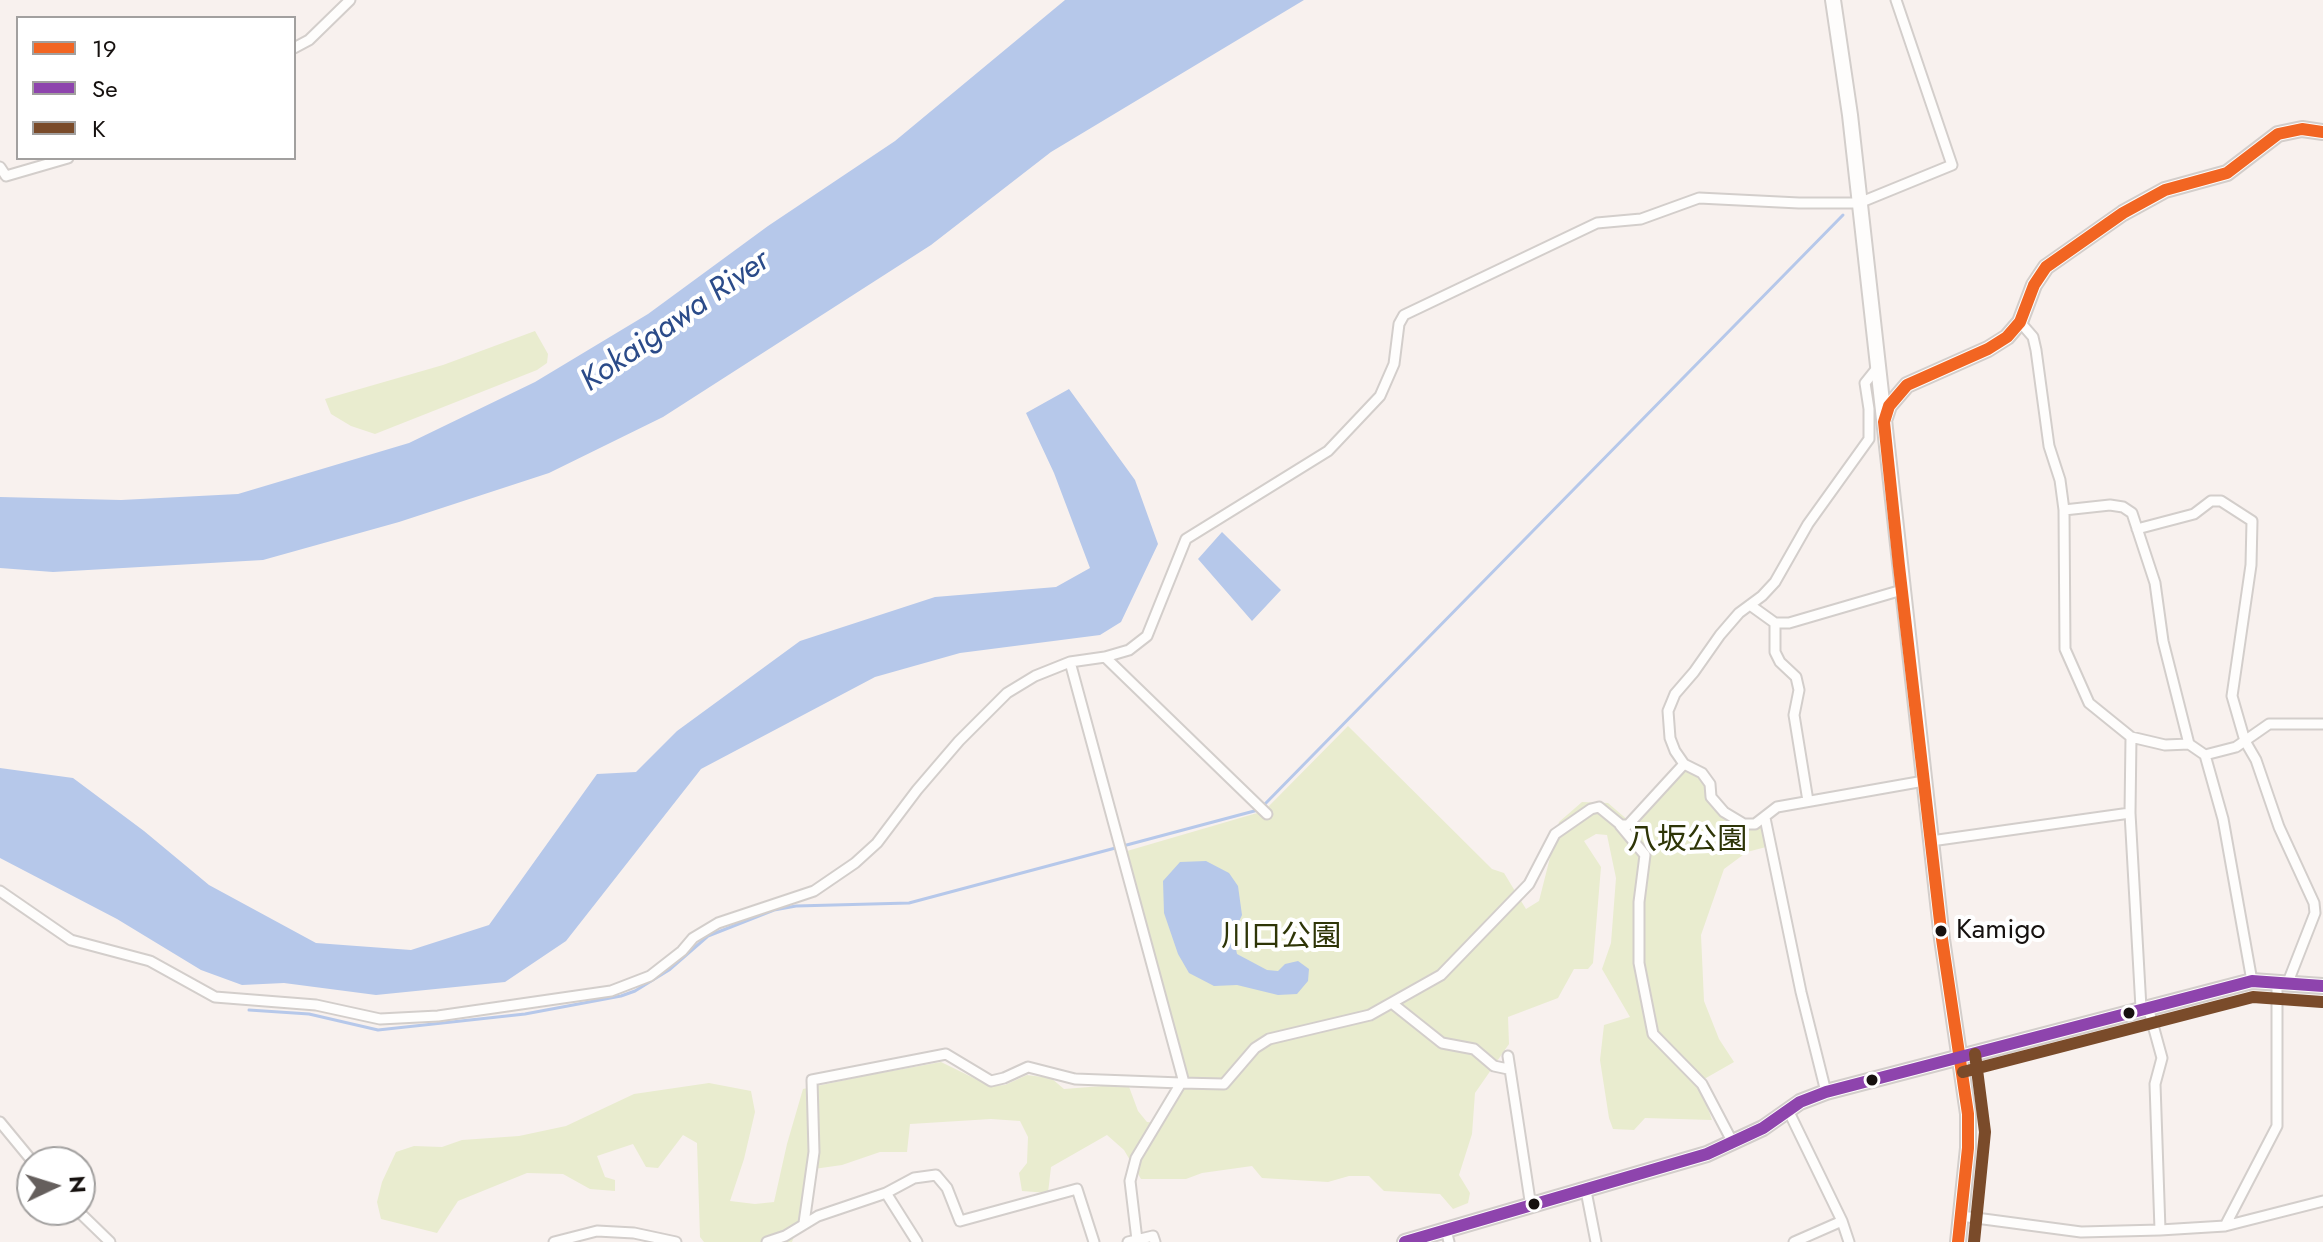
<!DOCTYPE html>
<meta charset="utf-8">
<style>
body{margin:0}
#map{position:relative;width:2323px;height:1242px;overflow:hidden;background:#f8f1ee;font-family:Jost,sans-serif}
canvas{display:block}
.legend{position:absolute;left:16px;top:16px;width:280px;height:144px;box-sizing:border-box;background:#fff;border:2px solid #a2a09f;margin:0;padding:10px 14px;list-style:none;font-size:24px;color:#16110f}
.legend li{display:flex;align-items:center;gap:16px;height:40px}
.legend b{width:40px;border:2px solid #a2a09f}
.north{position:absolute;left:16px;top:1146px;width:80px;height:80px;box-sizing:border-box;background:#fff;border:2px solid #a2a09f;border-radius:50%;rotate:86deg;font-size:22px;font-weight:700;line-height:32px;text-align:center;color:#16110f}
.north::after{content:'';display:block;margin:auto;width:28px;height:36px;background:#655f5d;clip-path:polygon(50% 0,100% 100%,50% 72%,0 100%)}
</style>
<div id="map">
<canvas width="2323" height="1242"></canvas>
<ul class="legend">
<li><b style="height:10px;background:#f26522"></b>19</li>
<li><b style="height:10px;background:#8e44ad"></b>Se</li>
<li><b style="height:10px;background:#7a4b2a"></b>K</li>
</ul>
<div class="north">N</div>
</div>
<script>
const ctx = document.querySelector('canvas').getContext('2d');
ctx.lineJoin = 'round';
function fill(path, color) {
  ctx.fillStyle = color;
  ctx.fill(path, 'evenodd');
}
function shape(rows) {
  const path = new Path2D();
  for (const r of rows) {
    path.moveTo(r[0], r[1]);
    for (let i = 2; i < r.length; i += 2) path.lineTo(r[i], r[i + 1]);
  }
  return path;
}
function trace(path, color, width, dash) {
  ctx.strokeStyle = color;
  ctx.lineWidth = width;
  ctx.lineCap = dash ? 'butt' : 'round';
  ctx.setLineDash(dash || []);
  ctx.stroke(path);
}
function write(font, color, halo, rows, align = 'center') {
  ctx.font = font + ' Jost,"Noto Sans JP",sans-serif';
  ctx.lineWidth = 8;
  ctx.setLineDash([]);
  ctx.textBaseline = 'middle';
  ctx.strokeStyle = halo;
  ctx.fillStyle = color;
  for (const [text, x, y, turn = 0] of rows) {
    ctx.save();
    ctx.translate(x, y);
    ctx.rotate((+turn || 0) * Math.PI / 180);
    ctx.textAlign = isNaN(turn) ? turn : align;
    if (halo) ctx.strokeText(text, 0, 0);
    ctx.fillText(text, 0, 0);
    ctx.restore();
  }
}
const green = shape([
 [535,331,548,354,547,363,537,370,375,434,351,426,331,414,325,399,443,365],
 [1348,726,1492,869,1504,873,1526,909,1539,901,1559,822,1582,802,1608,803,1630,822,1684,764,1702,773,1711,797,1753,827,1763,825,1766,847,1747,852,1724,869,1701,935,1704,1001,1719,1039,1734,1062,1699,1082,1712,1120,1645,1118,1634,1130,1613,1129,1609,1118,1600,1060,1604,1025,1630,1017,1602,969,1611,943,1616,878,1607,835,1596,834,1584,841,1601,867,1593,963,1588,969,1574,969,1558,998,1508,1017,1509,1044,1475,1093,1472,1134,1459,1175,1470,1193,1468,1203,1453,1209,1440,1194,1384,1191,1369,1176,1349,1176,1328,1182,1262,1178,1252,1166,1202,1173,1186,1179,1141,1179,1124,1150,1107,1135,1051,1167,1048,1193,1022,1191,1019,1173,1027,1163,1028,1137,1020,1121,991,1119,910,1124,907,1152,880,1152,842,1165,807,1170,800,1221,792,1242,704,1242,700,1237,697,1143,683,1135,658,1168,646,1167,633,1144,597,1156,605,1177,615,1180,615,1191,590,1189,563,1174,527,1173,458,1201,437,1233,381,1219,377,1202,382,1182,396,1152,414,1146,442,1147,462,1140,519,1136,566,1126,634,1094,709,1083,751,1091,755,1112,744,1159,730,1201,755,1204,774,1202,787,1144,803,1089,864,1076,941,1062,990,1086,1005,1085,1027,1075,1051,1078,1064,1089,1128,1084,1138,1111,1147,1122,1158,1123,1186,1082,1127,851,1264,811]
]);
const water = shape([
 [1065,0,1304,0,1051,152,931,245,663,417,549,473,399,522,263,560,53,572,0,568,0,497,121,500,238,494,409,443,535,382,648,314,768,226,895,141],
 [1069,389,1135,480,1158,544,1121,622,1100,635,960,653,875,677,701,769,566,941,505,982,376,995,284,983,242,985,201,970,117,919,0,858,0,768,73,778,144,831,209,885,316,943,411,950,489,925,597,774,636,772,677,731,800,641,935,597,1056,587,1090,568,1054,473,1026,413],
 [1222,532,1281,590,1252,621,1198,559],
 [1206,861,1229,873,1238,886,1242,915,1233,935,1237,954,1267,970,1278,971,1285,964,1298,961,1309,969,1308,981,1297,994,1278,995,1237,985,1214,986,1189,973,1178,954,1164,913,1163,881,1180,862]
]);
const stream = shape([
 [1263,806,1843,215],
 [249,1010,309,1014,378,1030,525,1014,621,996,635,991,669,970,708,936,774,910,796,906,909,903,1258,810]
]);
const street = shape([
 [294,48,309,40,350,0],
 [0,167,6,176,68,158],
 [2020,322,2033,337,2036,350,2049,446,2060,480,2064,510,2065,649,2089,703,2131,737,2165,745,2189,744,2205,755,2223,819,2252,981],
 [1877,368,1865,383,1869,409,1869,439,1808,524,1775,582,1762,596,1739,613,1720,635,1694,672,1675,694,1668,711,1670,738,1675,751,1684,764,1702,773,1710,784,1711,797,1724,812,1744,824,1755,824,1777,807,1924,781],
 [2064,510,2110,505,2123,507,2132,513,2155,583,2163,641,2189,744],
 [2137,529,2194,514,2211,501,2221,501,2252,521,2251,565,2232,696,2245,741,2256,760,2279,827,2314,903,2315,913,2288,982],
 [1750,605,1775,623,1789,623,1902,590],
 [1775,623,1775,652,1780,662,1796,677,1799,690,1794,715,1808,801],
 [1105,657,1267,814],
 [2131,737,2130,813,2141,1008],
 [2205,755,2236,747,2269,724,2323,724],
 [1765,818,1801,992,1826,1092],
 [1620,825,1645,855,1639,902,1639,963,1653,1034,1702,1084,1733,1143],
 [1931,841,2130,813],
 [0,891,71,940,150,961,215,997,316,1005,380,1019,438,1016,611,991,650,976,682,951,693,938,718,923,814,891,855,863,877,843,917,790,959,741,1007,693,1035,676,1070,662,1105,657,1129,650,1147,636,1186,539,1328,451,1380,396,1394,364,1399,324,1404,315,1597,223,1641,219,1699,198,1799,203,1859,203,1952,165,1896,0],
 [1393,1004,1442,1043,1474,1049,1494,1066,1508,1069],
 [2148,1007,2162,1058,2155,1084,2160,1230],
 [1508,1056,1531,1207],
 [1788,1110,1842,1221,1849,1242],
 [0,1122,33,1162],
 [1586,1191,1596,1242],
 [886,1193,917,1242],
 [77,1210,110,1242],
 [1961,1216,2081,1232,2160,1230,2225,1226,2323,1201],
 [804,1223,814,1152,812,1080,946,1054,991,1081,1004,1078,1028,1067,1075,1079,1181,1083,1183,1079,1070,662],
 [2225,1226,2277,1126,2277,981],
 [1446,1230,1449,1242],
 [1137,1240,1130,1181,1136,1158,1181,1083,1224,1084,1255,1048,1269,1039,1370,1015,1441,975,1529,884,1555,834,1591,809,1599,807,1621,825,1628,825,1684,764],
 [554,1242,597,1231,634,1233,676,1242],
 [767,1242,785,1236,818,1216,886,1193,914,1178,936,1175,947,1188,960,1221,1077,1189,1094,1242],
 [1128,1242,1153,1236,1155,1242],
 [1794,1242,1842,1221]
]);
const secondary = shape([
 [1833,0,1850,115,1942,939,1968,1114,1968,1148,1958,1242],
 [1885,418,1889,406,1907,385,1988,349,2007,337,2020,322,2034,285,2046,267,2123,213,2165,190,2227,173,2278,134,2302,129,2323,132],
 [1405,1242,1707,1154,1763,1128,1800,1102,1826,1092,2252,981,2323,986]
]);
const bus1 = shape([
 [1958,1242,1968,1148,1968,1114,1942,939,1899,566,1884,422,1889,406,1907,385,1988,349,2007,337,2020,322,2034,285,2046,267,2123,213,2165,190,2227,173,2278,134,2302,129,2323,132]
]);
const bus2 = shape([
 [1405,1242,1707,1154,1763,1128,1800,1102,1826,1092,2252,981,2323,986]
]);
const bus3 = shape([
 [1963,1072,2253,997,2322,1002],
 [1974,1242,1985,1132,1975,1054]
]);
const markers = [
 [1941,931,7,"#16110f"],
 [2129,1013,7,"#16110f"],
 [1872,1080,7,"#16110f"],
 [1534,1204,7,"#16110f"]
];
const busNames = [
 ["Kamigo",1956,931]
];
const parkNames = [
 ["八坂公園",1687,842],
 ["川口公園",1281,939]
];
const waterNames = [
 ["Kokaigawa River",676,322,-35]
];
fill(green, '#e9eccf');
fill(water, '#b6c8ea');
trace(stream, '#b6c8ea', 3);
trace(street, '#d3cecb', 13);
trace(secondary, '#d3cecb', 18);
trace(street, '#fefdfc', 9);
trace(secondary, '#fefdfc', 14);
trace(bus1, '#f26522', 12);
trace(bus2, '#8e44ad', 12);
trace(bus3, '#7a4b2a', 12);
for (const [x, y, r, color] of markers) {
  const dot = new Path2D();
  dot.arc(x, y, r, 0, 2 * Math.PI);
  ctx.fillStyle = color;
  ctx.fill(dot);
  trace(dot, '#fff', 3);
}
write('28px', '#16110f', '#fff', busNames, 'left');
write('30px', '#2e3507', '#fff', parkNames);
write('italic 32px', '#2b4b89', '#fff', waterNames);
</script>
